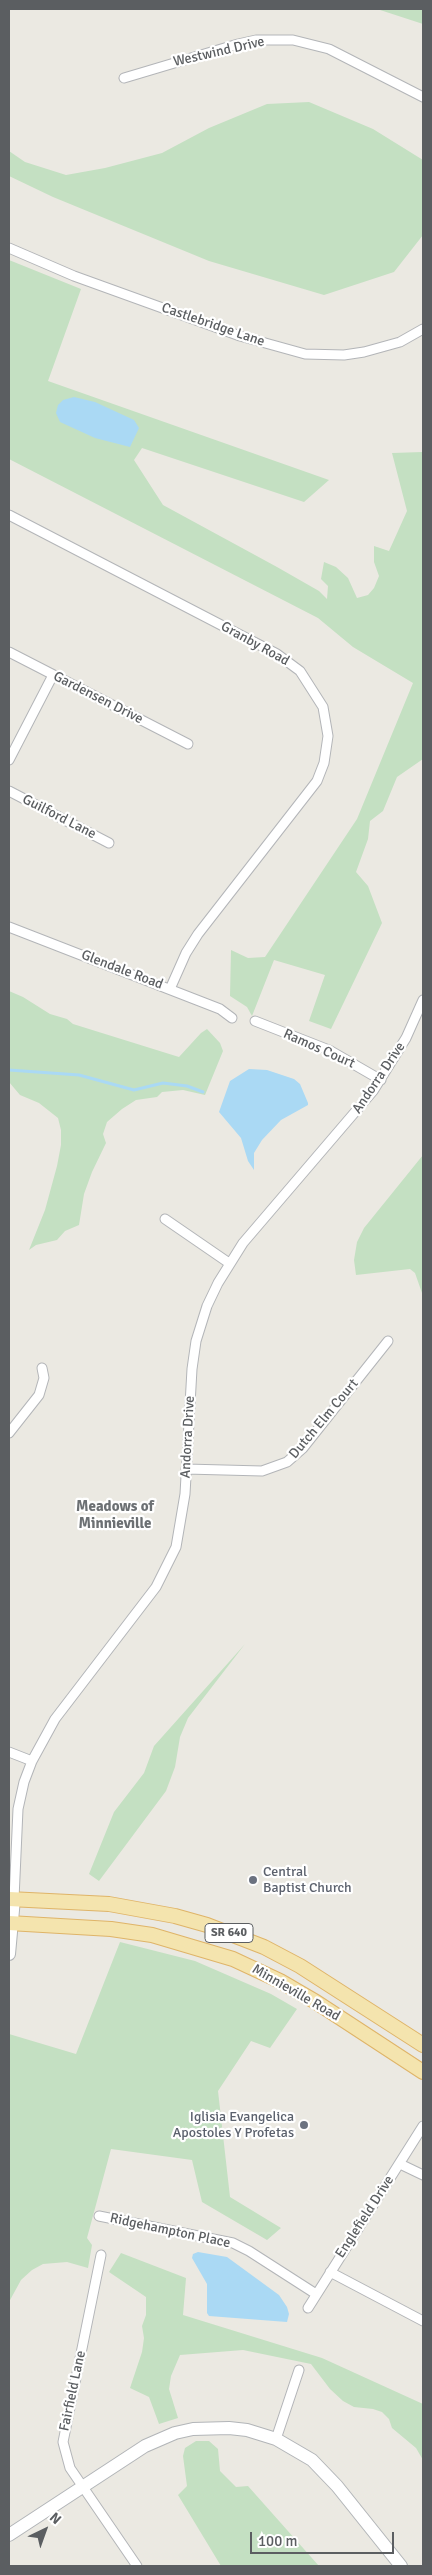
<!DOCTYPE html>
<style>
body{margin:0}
#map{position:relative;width:432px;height:2575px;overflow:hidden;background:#ebe9e2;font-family:Signika,sans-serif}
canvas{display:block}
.frame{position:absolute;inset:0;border:10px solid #5b5e61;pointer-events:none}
.north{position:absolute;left:20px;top:2505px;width:50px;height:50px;-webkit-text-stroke:4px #fff;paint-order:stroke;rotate:42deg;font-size:14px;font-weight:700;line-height:20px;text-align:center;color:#5b5e61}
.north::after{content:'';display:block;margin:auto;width:18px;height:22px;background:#5b5e61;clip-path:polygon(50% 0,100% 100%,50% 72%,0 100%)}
.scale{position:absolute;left:250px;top:2532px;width:144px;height:22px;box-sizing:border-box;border:2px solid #5b5e61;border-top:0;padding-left:6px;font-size:15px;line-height:18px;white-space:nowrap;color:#5b5e61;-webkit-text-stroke:4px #fff;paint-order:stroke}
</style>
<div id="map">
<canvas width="432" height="2575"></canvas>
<div class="frame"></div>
<div class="north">N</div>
<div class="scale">100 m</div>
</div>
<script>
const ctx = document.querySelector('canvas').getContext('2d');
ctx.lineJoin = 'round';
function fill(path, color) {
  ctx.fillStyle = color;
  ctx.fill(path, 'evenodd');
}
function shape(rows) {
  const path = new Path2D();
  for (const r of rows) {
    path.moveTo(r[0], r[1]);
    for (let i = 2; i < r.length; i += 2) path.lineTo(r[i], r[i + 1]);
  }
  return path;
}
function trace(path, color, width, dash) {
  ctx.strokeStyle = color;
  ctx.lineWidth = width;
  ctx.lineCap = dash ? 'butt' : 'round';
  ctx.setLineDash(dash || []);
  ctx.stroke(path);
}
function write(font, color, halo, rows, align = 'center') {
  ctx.font = font + ' Signika,sans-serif';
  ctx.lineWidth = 4.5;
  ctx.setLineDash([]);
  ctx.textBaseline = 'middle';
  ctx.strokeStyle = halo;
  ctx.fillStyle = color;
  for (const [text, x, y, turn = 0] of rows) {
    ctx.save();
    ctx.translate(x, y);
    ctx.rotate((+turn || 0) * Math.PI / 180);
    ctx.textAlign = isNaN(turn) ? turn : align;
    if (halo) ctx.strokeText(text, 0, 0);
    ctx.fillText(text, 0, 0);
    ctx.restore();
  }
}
const green = shape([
 [377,9,423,9,423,24],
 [309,102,373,129,423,160,423,235,394,272,324,295,209,261,53,197,9,176,9,151,25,162,66,175,105,168,162,153,209,128,267,104],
 [9,260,81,289,48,381,329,480,304,502,142,448,134,460,163,505,277,567,319,591,327,599,328,586,321,579,324,562,336,567,348,578,357,598,368,595,374,588,379,576,374,562,374,546,389,551,407,511,392,453,423,452,423,759,397,777,383,811,370,821,368,839,356,872,368,886,382,923,331,1029,309,1021,325,975,274,960,252,1016,247,1007,230,996,231,950,248,958,265,957,357,819,413,683,353,647,318,618,9,459],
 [9,991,23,997,50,1014,67,1019,73,1024,179,1057,201,1033,207,1029,220,1043,223,1051,205,1095,183,1090,162,1092,157,1097,136,1100,122,1109,107,1122,103,1134,106,1143,92,1172,84,1194,79,1225,65,1231,57,1240,36,1245,29,1250,45,1210,57,1166,61,1145,61,1130,58,1118,39,1103,20,1095,9,1082],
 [423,1155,423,1293,422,1293,415,1273,410,1269,356,1275,354,1260,357,1242,364,1228],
 [245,1644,188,1718,180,1737,175,1767,166,1791,99,1881,89,1874,114,1812,144,1773,154,1746],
 [120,1942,195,1961,271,1994,297,2009,270,2048,251,2041,218,2091,230,2197,281,2228,267,2240,202,2202,192,2160,111,2149,87,2238,92,2245,88,2268,67,2262,43,2264,32,2270,21,2280,9,2302,9,2034,76,2054],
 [121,2253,186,2278,183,2315,322,2358,423,2404,423,2460,416,2448,392,2428,389,2419,382,2412,373,2409,354,2407,343,2401,330,2389,311,2364,243,2350,180,2355,171,2376,169,2389,178,2418,159,2424,149,2397,130,2388,142,2352,144,2338,142,2326,146,2315,146,2297,109,2272],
 [196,2441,209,2441,218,2449,220,2471,236,2487,248,2486,319,2566,221,2566,178,2495,187,2486,183,2456,185,2448]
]);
const water = shape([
 [74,397,95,402,134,420,139,428,130,447,95,438,60,422,56,413,58,405,63,400],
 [249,1069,267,1070,294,1079,300,1084,308,1103,308,1105,281,1120,262,1140,254,1153,254,1170,248,1161,241,1138,219,1112,230,1081],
 [198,2252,227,2257,279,2295,287,2307,289,2314,287,2322,209,2316,207,2313,207,2284,192,2258,193,2254]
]);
const stream = shape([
 [9,1070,79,1075,134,1090,163,1083,187,1086,203,1092]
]);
const street = shape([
 [124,78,238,44,256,40,293,40,329,49,423,97],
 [9,248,74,276,240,336,305,354,344,355,364,352,400,342,423,329],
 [9,515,277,654,300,671,323,707,328,736,324,763,317,781,198,934,186,953,170,989],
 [9,652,188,744],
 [9,760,53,675],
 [9,791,109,843],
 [9,927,220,1009,232,1018],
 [255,1021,329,1050,381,1080],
 [165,1219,229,1263],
 [9,1433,39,1395,44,1378,42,1368],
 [186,1469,262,1471,287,1462,303,1448,388,1341],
 [9,1752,32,1761],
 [14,1899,18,1809,24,1782,32,1761,55,1719,156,1587,176,1547,185,1494,192,1369,196,1341,207,1306,218,1283,243,1243,373,1091,406,1038,423,1000],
 [400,2164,423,2175],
 [99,2216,233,2243,249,2251,316,2294],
 [101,2255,63,2442,70,2468,137,2566],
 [330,2272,423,2321],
 [308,2308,423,2126],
 [276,2439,299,2370]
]);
const secondary = shape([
 [9,1954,14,1899],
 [9,2535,145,2446,175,2433,193,2429,229,2428,247,2430,276,2439,312,2460,337,2486,401,2566]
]);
const primary = shape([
 [9,1899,109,1904,175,1916,207,1925,264,1947,300,1966,423,2045],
 [9,1923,111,1929,152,1935,233,1959,280,1981,316,2002,423,2072]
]);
const markers = [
 [253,1880,5,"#6b7280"],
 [304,2125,5,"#6b7280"]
];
const shields = [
 [229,1933,48]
];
const shieldNames = [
 ["SR 640",229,1933]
];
const streetNames = [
 ["Westwind Drive",219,52,-13],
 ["Castlebridge Lane",213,325,19],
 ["Granby Road",255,644,29],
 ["Gardensen Drive",98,698,27],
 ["Guilford Lane",59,817,27],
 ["Glendale Road",122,970,21],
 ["Ramos Court",319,1049,24],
 ["Andorra Drive",379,1078,-56],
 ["Dutch Elm Court",324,1419,-50],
 ["Andorra Drive",188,1437,-87],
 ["Minnieville Road",296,1993,30],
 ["Englefield Drive",365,2217,-57],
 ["Ridgehampton Place",170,2231,12],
 ["Fairfield Lane",73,2391,-78]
];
const worshipNames = [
 ["Central",263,1872],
 ["Baptist Church",263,1888],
 ["Iglisia Evangelica",294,2117,"right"],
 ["Apostoles Y Profetas",294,2133,"right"]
];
const neighbourhoodNames = [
 ["Meadows of",115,1507],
 ["Minnieville",115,1524]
];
fill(green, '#c4e0c2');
fill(water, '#aad9f4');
trace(stream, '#aad9f4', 3);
trace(street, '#b3b5b8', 11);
trace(secondary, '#b2b5b8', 14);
trace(primary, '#dfb468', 16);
trace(street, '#fff', 9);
trace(secondary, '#fff', 12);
trace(primary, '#f4e4ae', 14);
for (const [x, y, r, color] of markers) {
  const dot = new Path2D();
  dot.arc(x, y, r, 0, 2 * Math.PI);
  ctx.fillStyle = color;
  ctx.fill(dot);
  trace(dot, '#fff', 2);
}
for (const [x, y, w] of shields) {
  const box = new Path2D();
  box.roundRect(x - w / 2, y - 9.5, w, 19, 4);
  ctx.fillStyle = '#fff';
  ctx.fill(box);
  trace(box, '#5b5e61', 1);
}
write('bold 12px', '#5b5e61', null, shieldNames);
write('14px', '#5b5e61', '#fff', streetNames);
write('14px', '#5b616d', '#fff', worshipNames, 'left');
write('bold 15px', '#6c7073', '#fff', neighbourhoodNames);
</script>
